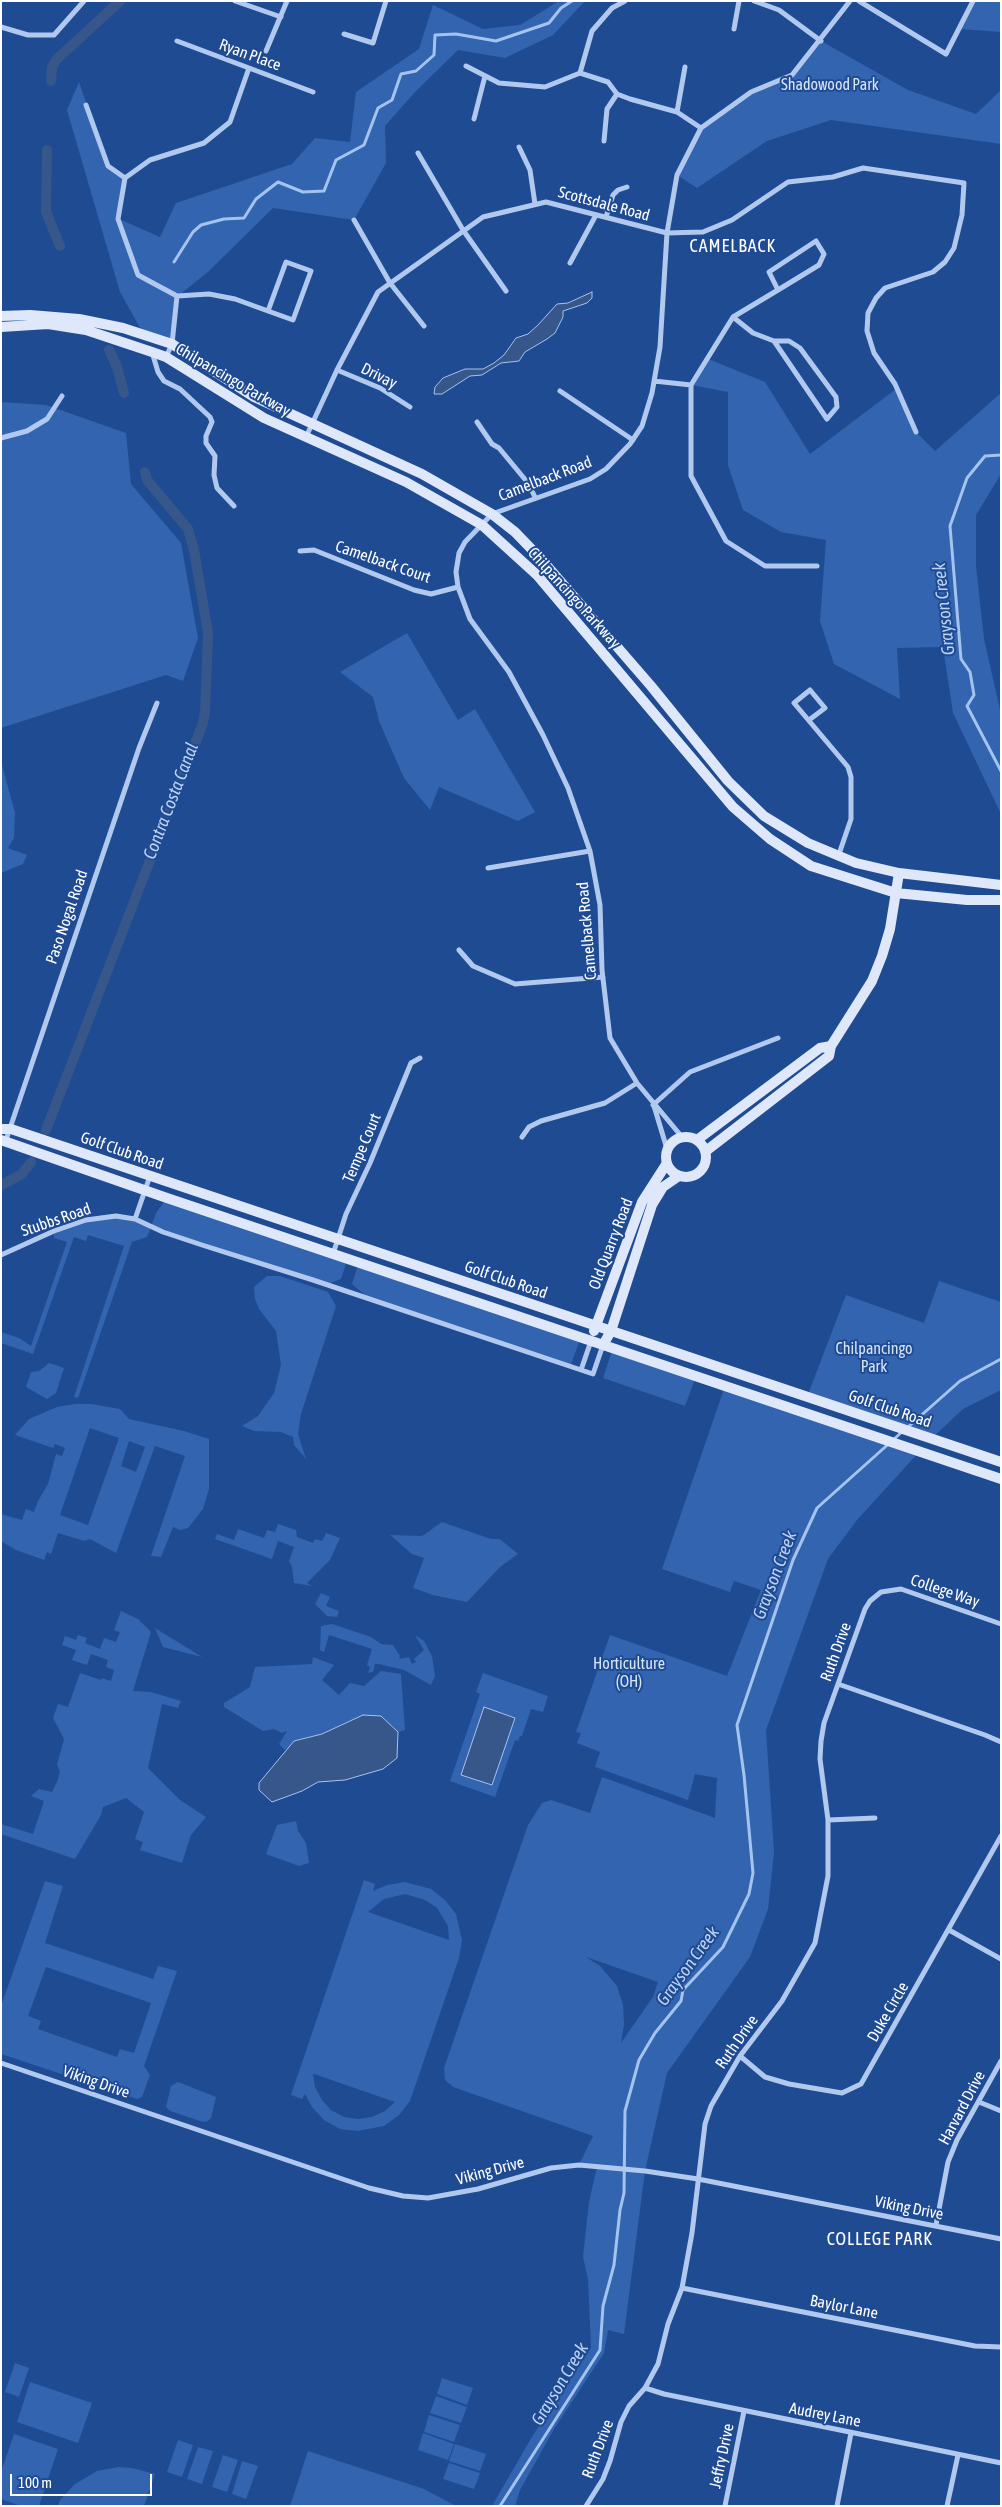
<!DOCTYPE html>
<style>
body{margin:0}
#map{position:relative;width:1002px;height:2507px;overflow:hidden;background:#1f4b93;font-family:"Asap Condensed",sans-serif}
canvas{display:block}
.frame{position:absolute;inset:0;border:2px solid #fff;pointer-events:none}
.scale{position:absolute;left:10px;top:2474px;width:142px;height:22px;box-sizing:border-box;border:2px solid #fff;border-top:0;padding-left:6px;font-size:15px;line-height:18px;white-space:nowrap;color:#fff;-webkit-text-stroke:4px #1f4b93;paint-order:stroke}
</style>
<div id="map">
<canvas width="1002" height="2507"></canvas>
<div class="frame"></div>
<div class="scale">100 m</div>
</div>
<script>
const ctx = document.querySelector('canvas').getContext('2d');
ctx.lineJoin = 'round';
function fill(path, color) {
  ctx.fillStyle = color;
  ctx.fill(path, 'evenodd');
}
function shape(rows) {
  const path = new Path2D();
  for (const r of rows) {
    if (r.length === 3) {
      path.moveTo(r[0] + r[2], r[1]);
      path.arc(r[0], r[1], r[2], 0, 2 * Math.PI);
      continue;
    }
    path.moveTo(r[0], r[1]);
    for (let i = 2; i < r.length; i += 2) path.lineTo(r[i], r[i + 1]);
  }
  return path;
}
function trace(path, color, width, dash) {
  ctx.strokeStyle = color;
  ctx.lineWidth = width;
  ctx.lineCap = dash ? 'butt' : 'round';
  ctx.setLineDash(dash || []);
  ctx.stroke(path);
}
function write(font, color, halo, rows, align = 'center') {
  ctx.font = font + ' "Asap Condensed",sans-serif';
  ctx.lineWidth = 4;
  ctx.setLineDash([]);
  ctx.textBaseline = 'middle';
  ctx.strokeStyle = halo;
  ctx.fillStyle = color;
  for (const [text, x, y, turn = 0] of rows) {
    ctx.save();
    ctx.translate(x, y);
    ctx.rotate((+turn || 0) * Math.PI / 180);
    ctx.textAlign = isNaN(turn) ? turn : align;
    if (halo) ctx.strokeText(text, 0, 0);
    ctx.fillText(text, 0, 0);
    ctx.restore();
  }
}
const green = shape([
 [559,1,585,1,553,35,505,58,458,50,415,92,385,126,386,163,354,220,273,208,208,272,178,296,172,344,144,335,120,292,67,110,79,82,108,166,125,178,119,219,160,237,176,203,292,164,315,138,350,142,356,92,419,49,433,5,483,29,520,25],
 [973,1,1001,1,1001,32,960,29],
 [821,41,908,90,976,114,1001,90,1001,144,831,120,767,141,697,188,677,175,701,128,751,92,792,75],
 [706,358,765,382,810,454,896,389,916,432,935,451,1001,393,1001,474,976,515,976,566,984,639,1001,714,1001,814,953,713,943,647,897,648,900,699,834,664,820,621,826,540,781,532,743,510,728,465,728,392,691,385],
 [1,402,46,405,126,433,131,484,181,543,198,638,183,681,166,675,1,728],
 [407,633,458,720,475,709,535,812,518,821,439,787,430,810,404,778,379,721,373,697,340,672],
 [1,761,15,813,14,838,8,848,27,855,23,864,1,873],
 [167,1198,348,1258,341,1279,325,1285,151,1227,147,1237,132,1242,78,1398,74,1397,124,1246,88,1235,86,1241,74,1237,33,1354,1,1343,1,1332,19,1338,31,1346,67,1242,54,1238,54,1231,86,1220,116,1216,135,1219,151,1227,156,1213],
 [359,1262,581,1337,570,1367,372,1301,352,1284],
 [267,1276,280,1276,328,1292,336,1306,301,1414,298,1434,306,1459,294,1445,293,1437,281,1432,254,1431,242,1426,258,1416,274,1393,281,1365,276,1331,259,1309,255,1299,254,1287],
 [939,1281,1001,1302,1001,1390,963,1409,931,1439,807,1397,846,1295,924,1323],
 [613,1348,696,1376,685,1406,603,1378],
 [49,1363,64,1368,56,1393,47,1399,26,1387,31,1372,39,1371],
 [725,1386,920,1451,857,1520,828,1559,766,1730,774,1852,768,1909,750,1957,667,2073,645,2171,624,2334,608,2330,604,2353,554,2429,520,2490,515,2506,492,2506,533,2435,591,2348,588,2279,583,2257,589,2202,597,2167,579,2165,593,2136,453,2087,445,2080,444,2068,528,1825,542,1803,551,1800,590,1813,602,1777,715,1818,717,1778,695,1774,688,1800,595,1767,600,1752,577,1743,581,1733,576,1732,610,1635,727,1676,761,1590,734,1581,730,1592,662,1569],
 [586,1957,658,1982,653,1997,621,2043,624,2024,623,2005,617,1986,600,1966],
 [75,1404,91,1404,120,1409,129,1419,184,1431,209,1439,209,1489,203,1509,188,1528,180,1530,173,1527,161,1557,151,1556,185,1456,155,1446,116,1553,90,1539,84,1541,58,1533,51,1554,47,1552,44,1560,16,1550,1,1541,1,1514,22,1520,26,1509,34,1512,38,1501,48,1484,56,1454,62,1456,65,1448,55,1444,53,1448,15,1435,29,1419,57,1407],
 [90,1428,119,1438,88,1525,60,1515],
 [129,1441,145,1447,136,1472,121,1466],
 [442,1522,491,1539,500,1539,518,1554,500,1567,467,1602,433,1595,413,1588,424,1558,412,1554,390,1535,422,1536],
 [278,1524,296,1530,297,1537,313,1543,315,1539,322,1541,326,1533,340,1538,330,1560,307,1583,312,1586,294,1583,292,1567,289,1561,294,1547,278,1541,272,1559,215,1539,217,1534,234,1540,238,1529,264,1538,267,1530,275,1532],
 [321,1593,330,1597,326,1606,339,1611,337,1617,327,1616,315,1604],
 [121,1611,138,1619,151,1632,133,1691,151,1692,181,1701,178,1708,162,1704,148,1768,180,1800,206,1817,191,1835,182,1863,140,1850,143,1842,135,1839,144,1812,126,1798,103,1807,101,1815,75,1859,1,1834,1,1824,33,1834,44,1801,31,1796,39,1789,52,1792,57,1782,60,1771,57,1765,64,1739,53,1718,58,1704,68,1707,80,1673,101,1680,102,1678,111,1681,114,1670,106,1667,108,1660,91,1654,87,1665,72,1660,76,1650,62,1645,65,1636,76,1640,78,1635,87,1638,85,1643,100,1649,104,1638,116,1642,120,1632,114,1630],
 [332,1624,371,1637,381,1644,393,1645,400,1656,399,1659,409,1657,412,1664,416,1662,414,1659,424,1650,415,1635,424,1641,432,1656,435,1676,431,1685,404,1670,379,1664,375,1664,373,1672,368,1673,370,1667,367,1665,372,1649,329,1635,324,1652,320,1650,321,1626],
 [155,1628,202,1657,163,1647],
 [313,1657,334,1665,322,1680,339,1695,350,1683,364,1686,381,1671,401,1674,405,1730,398,1732,393,1726,351,1720,322,1734,295,1741,285,1750,279,1744,287,1731,282,1733,274,1729,263,1731,224,1707,224,1703,250,1687,255,1667,312,1664],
 [483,1673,548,1696,543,1712,531,1709,522,1736,520,1736,518,1741,515,1740,495,1797,450,1781,480,1694,476,1692],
 [296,1821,298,1831,306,1843,309,1863,299,1866,266,1854,277,1825],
 [364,1880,375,1884,373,1891,387,1885,405,1882,431,1889,445,1900,456,1914,462,1940,459,1958,410,2101,399,2115,384,2126,358,2131,340,2129,324,2120,312,2107,305,2094,302,2099,291,2095],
 [405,1894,425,1900,437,1908,448,1926,449,1940,368,1912,384,1899],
 [313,2074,314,2074,395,2102,385,2111,372,2117,358,2119,344,2117,331,2110,322,2100,315,2087],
 [45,1881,63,1886,45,1943,153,1979,158,1966,177,1971,144,2066,150,2075,142,2097,137,2099,1,2054,1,2006],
 [46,1967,151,2003,134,2053,120,2049,117,2057,38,2029,41,2021,28,2016],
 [178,2082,216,2097,211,2118,208,2121,203,2122,170,2111,166,2107,171,2086],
 [15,2363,29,2368,19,2397,5,2392],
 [442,2378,473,2388,467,2405,437,2394],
 [30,2382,92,2403,78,2443,17,2422],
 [436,2396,467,2407,461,2423,430,2413],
 [429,2415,460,2425,454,2442,424,2432],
 [423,2433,454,2444,448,2460,418,2450],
 [14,2434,58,2449,39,2506,21,2506,1,2499,1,2472],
 [178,2440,193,2445,182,2477,167,2472],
 [455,2444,486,2454,480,2471,449,2461],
 [198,2447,213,2451,202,2484,187,2479],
 [308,2451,424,2489,456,2506,290,2506],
 [223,2455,238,2460,227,2492,212,2487],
 [242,2461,258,2466,246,2499,232,2494],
 [449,2463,480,2473,474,2489,443,2479],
 [118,2467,132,2468,155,2474,144,2506,58,2506,60,2500,75,2484,97,2471]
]);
const water = shape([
 [592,292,592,298,587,303,563,311,563,317,555,333,547,339,525,352,519,361,501,363,482,375,470,376,442,394,434,394,435,387,443,378,465,369,483,369,494,363,504,355,516,338,528,334,538,325,557,304,568,303,592,292],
 [484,1707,515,1718,492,1785,461,1775,484,1707],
 [363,1715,381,1716,398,1732,397,1758,383,1769,345,1780,318,1782,302,1791,272,1802,259,1790,259,1783,294,1741,322,1734,363,1715]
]);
const stream = shape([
 [174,262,193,232,201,225,224,219,244,218,256,199,278,182,303,192,324,191,336,160,364,145,378,108,392,100,401,74,416,71,434,55,435,35,456,34,496,41,549,23,561,8,572,1],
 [1001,455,985,456,967,478,950,526,961,659,970,672,974,695,967,706,1001,771],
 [908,1427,960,1381,1001,1359],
 [500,2506,600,2350,603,2306,614,2265,620,2210,624,2193,625,2111,639,2060,655,2033,681,2001,683,1990,723,1947,749,1894,753,1873,744,1775,737,1725,793,1560,817,1508,903,1431]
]);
const canal = shape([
 [51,81,52,67,57,59,120,1],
 [47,150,46,212,60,246],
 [109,350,117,367,124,393],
 [46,1130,203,723,205,712,208,633,194,550,188,529,147,480,145,472],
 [1,1185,22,1174,31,1162]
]);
const street = shape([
 [235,1,281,17],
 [625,1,612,8,592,31,580,73,608,82,617,94,630,99,677,112,701,128],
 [754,1,779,10,821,41],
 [859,1,946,54,973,1],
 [1,27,28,35,54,35,84,1],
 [734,29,739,1],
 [344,34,373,43,386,1],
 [177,41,313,92],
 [266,51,287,1],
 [466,66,499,83,545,87,580,73],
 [249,68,230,122,204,143,150,160,125,178,118,219,138,275,177,296,209,294,235,299,268,311,293,320,311,271,286,262,268,311],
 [86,105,108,166,125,178],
 [677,112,685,67],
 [474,119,485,76],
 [604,141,607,109,617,94],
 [519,147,530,170,535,204],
 [418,153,463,230,506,291],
 [606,217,613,195,618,190,627,187],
 [354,220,390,283,424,326],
 [570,263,596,215],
 [778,290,769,272,816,241,824,254,819,265,778,290,733,317,691,385,691,476,726,541,765,566,817,566],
 [733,317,753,333,774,341,827,419,837,407,836,397,800,348,789,341,774,341],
 [152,352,158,372,164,381,180,389,210,417,212,422,206,436,206,443,215,456,214,475,217,488,234,506],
 [166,357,172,344,177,296],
 [337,370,380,388,410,407],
 [654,381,691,385],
 [560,391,633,440],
 [477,422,492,444,499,448,528,483,535,497],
 [306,437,337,370,378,292,483,217,546,202,667,233,703,232,732,220,788,182,833,177,863,168,964,183,962,215,954,248,945,262,933,272,885,288,876,298,868,313,867,331,874,353,895,384,916,432],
 [1,438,27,431,47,419,62,396],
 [300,551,314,550,414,590,431,594,458,587],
 [809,720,825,708,810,690,794,703,848,767,851,777,851,819,838,857],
 [488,868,590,851],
 [459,950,473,966,515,984,603,977],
 [653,1105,690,1072,778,1038],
 [654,1106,667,1149],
 [522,1137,529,1127,541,1121,605,1103,637,1083],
 [682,1137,637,1083,610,1038,602,970,600,905,590,851,568,788,543,735,509,672,470,619,458,587,456,572,459,553,465,542,492,514,590,479,606,469,630,444,642,426,652,393,660,347,667,233,677,175,701,128,751,92,792,75,850,1],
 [6,1140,139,748,157,703],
 [135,1219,150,1176],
 [333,1254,346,1214,370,1163,411,1063,420,1058],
 [1,1255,54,1231,86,1220,116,1216,135,1219,163,1232,202,1245,313,1280,593,1374,603,1345],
 [581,1370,591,1341],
 [838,1684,985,1735,1001,1742],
 [828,1820,875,1818],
 [949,1930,1001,1959],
 [740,2056,765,2077,789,2084,842,2093,861,2084,1001,1836],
 [1,2063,369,2188,403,2196,428,2198,478,2189,551,2168,579,2165,645,2171,698,2179,1001,2239],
 [979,2102,1001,2111],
 [936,2225,948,2162,957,2140,1001,2061],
 [682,2288,975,2346,1001,2347],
 [645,2388,664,2394,1001,2463],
 [586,2506,603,2479,610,2461,621,2422,629,2406,645,2388,658,2364,668,2324,682,2288,692,2233,705,2124,711,2106,740,2056,782,2001,815,1943,828,1876,828,1820,820,1759,821,1741,824,1723,865,1609,870,1601,881,1592,901,1589,1001,1624],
 [725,2506,744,2411],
 [837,2506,851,2433],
 [947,2506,958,2455]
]);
const secondary = shape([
 [1,316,30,315,79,319,123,328,172,344,254,397,422,474,492,514,515,532,542,560,651,686,728,781,764,816,808,843,856,863,899,873,1001,885],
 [1,327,48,324,86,330,152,352,166,357,264,418,406,482,482,525,537,575,733,807,770,839,811,866,896,893,967,900,1001,900],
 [1,1129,11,1129,1001,1462],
 [686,1157,20],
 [1,1140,167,1198,1001,1479],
 [697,1140,820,1048,831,1046],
 [706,1151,829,1056,831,1046,872,981,882,956,890,929,899,873],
 [594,1331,642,1202,667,1163],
 [603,1345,611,1331,652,1205,663,1187,679,1176]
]);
const streetNames = [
 ["Ryan Place",250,55,20],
 ["Scottsdale Road",604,204,15],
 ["Drivay",379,376,27],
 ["Chilpancingo Parkway",233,380,30],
 ["Camelback Road",545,479,-21],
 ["Camelback Court",383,562,19],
 ["Chilpancingo Parkway",574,598,48],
 ["Paso Nogal Road",67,917,-71],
 ["Camelback Road",587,931,-95],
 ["Tempe Court",362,1148,-67],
 ["Golf Club Road",122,1151,19],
 ["Stubbs Road",56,1220,-19],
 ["Old Quarry Road",611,1244,-69],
 ["Golf Club Road",506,1280,19],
 ["Golf Club Road",890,1409,19],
 ["College Way",945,1591,19],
 ["Ruth Drive",836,1652,-70],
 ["Duke Circle",888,2012,-60],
 ["Ruth Drive",737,2042,-55],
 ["Viking Drive",96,2082,19],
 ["Harvard Drive",962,2108,-62],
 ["Viking Drive",490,2171,-15],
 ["Viking Drive",909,2208,11],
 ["Baylor Lane",844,2307,11],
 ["Audrey Lane",825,2415,11],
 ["Ruth Drive",598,2449,-69],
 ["Jeffry Drive",722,2456,-78]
];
const parkNames = [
 ["Shadowood Park",830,85],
 ["Chilpancingo",874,1349],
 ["Park",874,1367],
 ["Horticulture",629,1664],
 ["(OH)",629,1682]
];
const neighbourhoodNames = [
 ["CAMELBACK",733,246],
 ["COLLEGE PARK",880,2239]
];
const waterNames = [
 ["Grayson Creek",944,609,-96],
 ["Contra Costa Canal",171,801,-69],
 ["Grayson Creek",775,1575,-69],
 ["Grayson Creek",688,1966,-54],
 ["Grayson Creek",560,2384,-59]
];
fill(green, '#3364b0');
fill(water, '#37578b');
trace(water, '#a5c3ef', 1);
trace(stream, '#a5c3ef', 3);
trace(canal, '#37578b', 10);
trace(street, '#b1c9ee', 5);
trace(secondary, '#dee8fa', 10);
write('16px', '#fff', '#1f4b93', streetNames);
write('16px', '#d7e5fa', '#1f4b93', parkNames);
ctx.letterSpacing = '1px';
write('18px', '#fff', '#1f4b93', neighbourhoodNames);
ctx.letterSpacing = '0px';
write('italic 18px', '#bdd3f5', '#1f4b93', waterNames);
</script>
